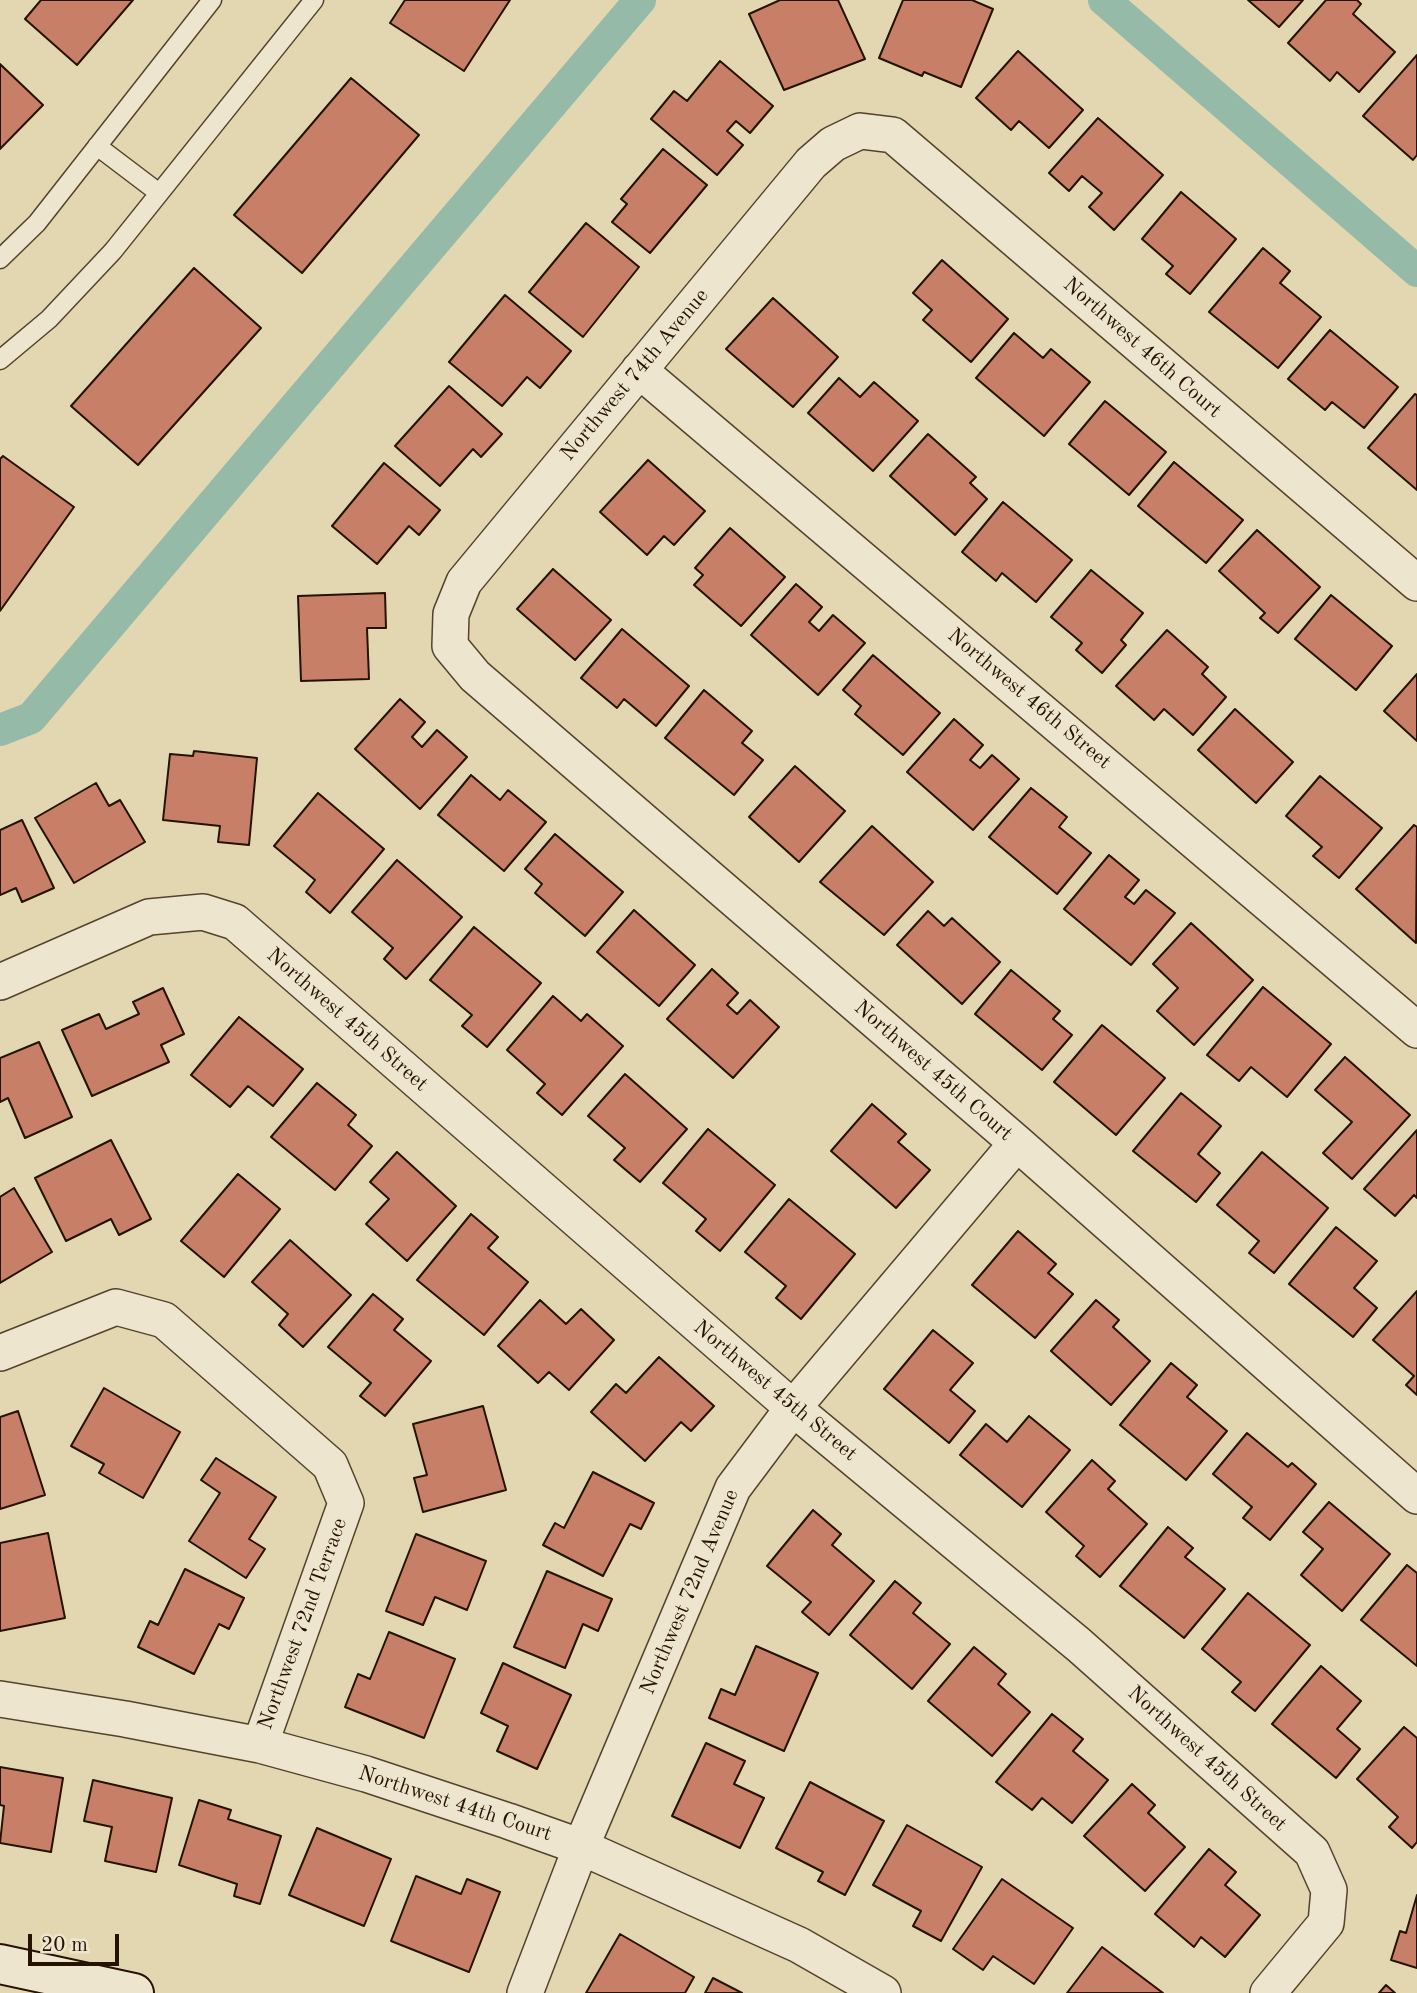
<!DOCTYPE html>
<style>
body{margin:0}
#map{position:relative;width:1417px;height:1993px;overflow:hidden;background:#e3d7b2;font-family:"Old Standard TT",serif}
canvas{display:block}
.scale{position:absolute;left:28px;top:1934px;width:91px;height:32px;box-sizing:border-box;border:4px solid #251200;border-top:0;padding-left:9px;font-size:21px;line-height:24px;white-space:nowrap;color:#251200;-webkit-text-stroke:5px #ede5cd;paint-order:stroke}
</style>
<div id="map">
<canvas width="1417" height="1993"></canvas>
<div class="scale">20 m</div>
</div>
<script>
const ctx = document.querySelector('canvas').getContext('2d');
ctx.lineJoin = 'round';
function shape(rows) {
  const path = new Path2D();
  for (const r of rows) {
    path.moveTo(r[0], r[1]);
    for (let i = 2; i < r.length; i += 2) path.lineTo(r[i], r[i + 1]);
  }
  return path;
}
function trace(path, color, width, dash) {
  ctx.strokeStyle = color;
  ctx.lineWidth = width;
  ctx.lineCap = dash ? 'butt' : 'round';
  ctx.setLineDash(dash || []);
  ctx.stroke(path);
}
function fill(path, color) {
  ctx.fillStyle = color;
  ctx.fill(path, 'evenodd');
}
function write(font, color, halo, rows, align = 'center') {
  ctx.font = font + ' "Old Standard TT",serif';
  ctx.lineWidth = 6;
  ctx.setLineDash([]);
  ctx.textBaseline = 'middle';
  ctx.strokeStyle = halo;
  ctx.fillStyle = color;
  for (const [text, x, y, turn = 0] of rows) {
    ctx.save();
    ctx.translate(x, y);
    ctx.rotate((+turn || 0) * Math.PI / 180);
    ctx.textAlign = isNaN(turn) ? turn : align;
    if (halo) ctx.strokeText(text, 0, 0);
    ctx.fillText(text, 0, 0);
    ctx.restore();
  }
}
const canal = shape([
 [1104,0,1417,271],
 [0,730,31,718,640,0]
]);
const building = shape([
 [41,0,133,0,77,65,25,19,41,0],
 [405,0,510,0,464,71,390,23,405,0],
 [780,0,838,0,865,59,784,90,749,14,780,0],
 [903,0,972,0,993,9,961,87,924,72,922,76,879,58,903,0],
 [1248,0,1303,0,1279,27,1248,0],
 [1326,0,1357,0,1361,4,1353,14,1395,52,1359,92,1337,72,1330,81,1288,43,1326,0],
 [1018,51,1083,110,1049,148,1019,121,1011,130,976,98,1018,51],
 [1417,55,1417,155,1413,160,1363,116,1417,55],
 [720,61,773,106,750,133,736,121,727,131,743,145,717,175,651,119,674,91,687,101,720,61],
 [0,64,43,105,0,149,0,64],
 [351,78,419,135,302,273,234,215,351,78],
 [1098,118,1163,175,1114,230,1089,207,1102,193,1082,176,1069,191,1049,173,1098,118],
 [663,149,707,185,650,253,612,222,627,204,621,199,663,149],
 [1181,192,1236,239,1190,294,1166,274,1173,266,1142,239,1181,192],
 [586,223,639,267,583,337,529,292,586,223],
 [1263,248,1290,271,1280,283,1321,317,1278,368,1209,312,1263,248],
 [942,260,1008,319,971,362,923,320,932,310,913,293,942,260],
 [194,268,261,328,138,465,71,406,194,268],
 [505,295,571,351,540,388,527,377,502,406,449,362,505,295],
 [773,298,838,357,793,407,726,349,773,298],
 [1330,330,1398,387,1364,428,1332,402,1325,410,1288,379,1330,330],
 [1014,333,1043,358,1051,349,1090,382,1044,436,976,378,1014,333],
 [839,378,860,397,874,382,918,421,873,471,808,413,839,378],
 [449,386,502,434,481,457,473,449,440,486,395,446,449,386],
 [1415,394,1417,395,1417,490,1368,448,1415,394],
 [1105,401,1166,452,1129,495,1069,444,1105,401],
 [928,434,976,477,970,483,987,499,955,535,890,476,928,434],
 [3,456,74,507,0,611,0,459,3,456],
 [648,460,705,511,674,545,664,536,647,555,600,512,648,460],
 [1174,462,1243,520,1206,563,1138,506,1174,462],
 [384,463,440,510,419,535,409,526,377,564,332,526,384,463],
 [1003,502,1072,560,1036,602,1002,573,996,581,962,552,1003,502],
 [730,528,785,577,741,626,694,585,703,575,695,568,730,528],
 [1257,530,1320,587,1278,633,1260,618,1265,613,1219,571,1257,530],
 [553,569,611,620,575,660,517,609,553,569],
 [1091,570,1143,613,1121,640,1126,645,1102,673,1076,650,1082,643,1051,617,1091,570],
 [796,584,822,607,809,622,819,631,833,615,865,643,818,695,751,635,796,584],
 [385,593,386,628,367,628,369,679,301,681,298,596,385,593],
 [1331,595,1392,646,1356,690,1295,639,1331,595],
 [622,629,689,686,656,726,624,699,617,708,581,678,622,629],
 [1167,630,1208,667,1202,674,1226,697,1193,735,1164,709,1154,720,1116,686,1167,630],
 [873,655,940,713,903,755,855,714,861,706,843,690,873,655],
 [1417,674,1417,741,1384,711,1417,674],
 [704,690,752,731,742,743,763,760,734,795,665,738,704,690],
 [400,699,425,722,412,737,422,747,437,730,467,757,420,809,355,749,400,699],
 [1235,709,1293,762,1256,803,1198,750,1235,709],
 [954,719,983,745,970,760,980,768,992,755,1019,779,973,830,907,772,954,719],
 [194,751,257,758,249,845,218,842,220,826,163,820,170,754,193,756,194,751],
 [795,766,845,811,799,862,749,817,795,766],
 [471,775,500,800,508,790,546,822,504,871,438,815,471,775],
 [1320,776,1382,828,1339,878,1313,856,1322,847,1286,816,1320,776],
 [96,783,109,806,120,800,145,842,74,883,35,818,96,783],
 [1031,788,1067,817,1059,827,1091,853,1057,894,989,837,1031,788],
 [318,793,384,849,330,913,306,892,315,880,274,846,318,793],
 [22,820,54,888,22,902,16,888,0,895,0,830,22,820],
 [1414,825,1417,827,1416,943,1356,889,1414,825],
 [872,826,933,882,884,935,820,882,872,826],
 [555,834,623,892,585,936,535,893,542,884,525,869,555,834],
 [1109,855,1139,880,1125,897,1134,904,1146,890,1175,913,1131,965,1064,909,1109,855],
 [397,860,462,917,406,979,384,959,393,948,352,912,397,860],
 [634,910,695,965,659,1006,597,952,634,910],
 [928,911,944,926,952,918,1000,962,962,1004,897,945,928,911],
 [1191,923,1253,980,1194,1045,1157,1011,1178,988,1153,964,1191,923],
 [474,927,541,983,487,1047,462,1026,472,1015,430,980,474,927],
 [712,969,738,993,727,1005,737,1014,750,1000,779,1027,733,1078,667,1019,712,969],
 [1011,970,1060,1011,1053,1019,1072,1035,1042,1070,975,1014,1011,970],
 [1263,987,1331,1044,1287,1097,1251,1067,1239,1081,1207,1055,1263,987],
 [163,988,184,1034,161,1045,169,1062,92,1096,62,1030,99,1014,106,1029,139,1014,133,1002,163,988],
 [553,996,581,1021,587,1014,623,1046,562,1115,537,1093,545,1084,507,1050,553,996],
 [239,1017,303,1069,273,1106,248,1086,230,1107,191,1075,239,1017],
 [1102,1025,1165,1078,1116,1135,1054,1082,1102,1025],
 [39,1042,72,1117,25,1138,8,1098,0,1102,0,1058,39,1042],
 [1345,1057,1410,1115,1352,1179,1323,1153,1352,1122,1315,1090,1345,1057],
 [625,1074,687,1129,640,1182,614,1160,625,1148,588,1116,625,1074],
 [317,1083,356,1115,348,1125,372,1146,335,1190,271,1137,317,1083],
 [1181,1093,1221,1126,1198,1154,1220,1173,1196,1202,1133,1151,1181,1093],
 [872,1104,906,1134,898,1142,930,1170,896,1208,831,1151,872,1104],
 [708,1129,775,1185,720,1251,696,1231,706,1219,663,1183,708,1129],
 [1417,1130,1417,1198,1414,1195,1395,1216,1364,1189,1417,1130],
 [111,1140,151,1219,119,1235,111,1219,66,1241,35,1178,111,1140],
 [397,1152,456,1206,407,1261,366,1224,389,1199,370,1182,397,1152],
 [1262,1152,1328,1208,1274,1273,1249,1253,1259,1241,1217,1205,1262,1152],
 [238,1174,280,1209,224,1277,181,1241,238,1174],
 [14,1188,52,1252,0,1283,0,1197,14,1188],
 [789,1199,855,1254,801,1319,776,1298,786,1286,745,1252,789,1199],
 [471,1214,498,1237,488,1248,528,1282,484,1335,417,1280,471,1214],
 [1336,1227,1377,1261,1354,1288,1377,1308,1353,1337,1289,1284,1336,1227],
 [1018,1231,1056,1264,1048,1273,1073,1294,1035,1338,972,1285,1018,1231],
 [290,1240,351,1295,303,1347,279,1325,288,1314,252,1282,290,1240],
 [1417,1291,1417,1395,1406,1385,1414,1376,1373,1340,1417,1291],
 [373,1294,403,1319,394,1330,431,1361,385,1416,360,1396,371,1383,328,1347,373,1294],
 [540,1300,566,1324,581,1309,614,1340,569,1390,549,1372,538,1383,498,1346,540,1300],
 [1096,1300,1119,1320,1113,1327,1150,1361,1111,1405,1051,1351,1096,1300],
 [933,1330,973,1363,950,1390,975,1411,949,1443,884,1389,933,1330],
 [659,1357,714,1406,691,1431,681,1422,645,1461,591,1412,616,1384,626,1393,659,1357],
 [1171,1363,1197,1385,1187,1397,1227,1431,1186,1480,1120,1425,1171,1363],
 [104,1388,180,1432,143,1498,99,1473,104,1464,71,1446,104,1388],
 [483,1406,506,1490,423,1512,414,1478,427,1475,413,1424,483,1406],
 [18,1411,45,1495,0,1509,0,1417,18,1411],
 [1029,1416,1070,1450,1022,1507,960,1455,986,1424,1007,1442,1029,1416],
 [1247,1433,1288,1467,1292,1463,1316,1484,1270,1540,1243,1518,1252,1507,1213,1474,1247,1433],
 [216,1458,276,1497,249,1539,265,1549,246,1578,189,1541,220,1493,201,1480,216,1458],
 [1092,1460,1115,1481,1108,1489,1147,1524,1100,1577,1076,1556,1084,1546,1046,1512,1092,1460],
 [593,1472,654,1503,641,1529,630,1524,603,1576,543,1545,555,1523,564,1528,593,1472],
 [1329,1502,1390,1554,1342,1611,1301,1575,1323,1549,1303,1532,1329,1502],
 [813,1510,841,1534,832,1545,874,1581,829,1635,802,1612,811,1602,767,1566,813,1510],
 [1168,1527,1193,1548,1185,1557,1225,1589,1184,1638,1120,1586,1168,1527],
 [48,1533,65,1618,0,1631,0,1543,48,1533],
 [416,1534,486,1561,467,1610,435,1597,423,1625,386,1611,416,1534],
 [1407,1565,1417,1573,1417,1666,1361,1620,1407,1565],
 [185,1569,244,1598,229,1629,219,1624,194,1674,138,1647,150,1621,158,1625,185,1569],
 [547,1571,612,1599,598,1631,583,1624,565,1668,514,1647,547,1571],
 [895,1581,921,1603,913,1613,950,1644,912,1689,850,1635,895,1581],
 [1248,1593,1310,1645,1255,1711,1232,1692,1241,1682,1202,1649,1248,1593],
 [389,1632,455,1659,424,1738,345,1707,358,1674,370,1679,389,1632],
 [756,1646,818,1673,784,1751,709,1718,721,1689,735,1695,756,1646],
 [974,1647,1006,1674,998,1684,1030,1712,992,1756,928,1701,974,1647],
 [503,1663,571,1695,537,1769,497,1751,508,1726,481,1713,503,1663],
 [1321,1666,1361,1701,1337,1729,1360,1749,1336,1778,1272,1724,1321,1666],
 [1052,1714,1083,1739,1073,1751,1108,1780,1072,1823,1042,1798,1032,1810,996,1782,1052,1714],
 [1404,1727,1417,1738,1417,1842,1412,1848,1389,1827,1398,1817,1357,1779,1404,1727],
 [706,1743,745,1761,734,1784,764,1798,740,1848,672,1816,706,1743],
 [0,1767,63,1778,51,1852,0,1843,4,1806,0,1805,0,1767],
 [93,1780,172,1798,156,1872,105,1861,112,1827,84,1821,93,1780],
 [810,1782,884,1821,845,1895,818,1881,823,1872,776,1848,810,1782],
 [1132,1784,1155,1805,1148,1813,1185,1847,1145,1891,1084,1836,1132,1784],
 [199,1800,231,1810,228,1819,281,1836,260,1904,234,1896,237,1884,179,1865,199,1800],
 [907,1825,982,1867,941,1941,913,1926,921,1911,873,1885,907,1825],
 [317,1828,391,1859,364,1926,289,1895,317,1828],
 [1209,1849,1236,1872,1225,1885,1260,1915,1225,1957,1201,1937,1194,1947,1155,1914,1209,1849],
 [416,1876,461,1894,467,1879,500,1892,469,1972,391,1941,416,1876],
 [1002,1879,1073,1928,1034,1984,993,1956,983,1970,953,1949,1002,1879],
 [1417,1895,1417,1968,1391,1960,1400,1931,1406,1933,1417,1895],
 [620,1934,694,1977,685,1993,586,1993,620,1934],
 [1102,1947,1163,1993,1067,1993,1102,1947],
 [713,1978,742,1993,705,1993,713,1978],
 [1386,1985,1395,1993,1379,1993,1386,1985]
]);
const lane = shape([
 [97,146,159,193],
 [0,259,37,223,212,0],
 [0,360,49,319,113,251,314,0]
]);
const street = shape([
 [639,370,1417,1030],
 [1417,583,893,135,860,131,833,144,811,163,464,582,451,614,450,646,475,676,1017,1143,1417,1496],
 [0,982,149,917,203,912,235,922,793,1408,1079,1645,1312,1852,1329,1890,1326,1923,1268,1993],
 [0,1353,116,1307,164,1320,330,1465,346,1503,260,1745],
 [0,1699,125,1719,260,1745,366,1774,508,1821,581,1847,799,1945,883,1993],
 [525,1993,581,1847,733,1488,793,1408,1017,1143]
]);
const secondary = shape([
 [0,1964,134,1993]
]);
const streetNames = [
 ["Northwest 46th Court",1142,348,41],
 ["Northwest 74th Avenue",635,375,-50],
 ["Northwest 46th Street",1029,699,40],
 ["Northwest 45th Street",347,1020,41],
 ["Northwest 45th Court",933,1071,41],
 ["Northwest 45th Street",775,1391,40],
 ["Northwest 72nd Avenue",690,1592,-67],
 ["Northwest 72nd Terrace",303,1624,-70],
 ["Northwest 45th Street",1207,1759,42],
 ["Northwest 44th Court",455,1804,18]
];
trace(canal, '#96baa8', 32);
fill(building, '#c77f68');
trace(building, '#251200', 2);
trace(lane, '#54432c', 21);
trace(street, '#54432c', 38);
trace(secondary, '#251200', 42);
trace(lane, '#ede5cd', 18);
trace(street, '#ede5cd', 35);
trace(secondary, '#ede5cd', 38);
write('21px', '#251200', '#ede5cd', streetNames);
</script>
